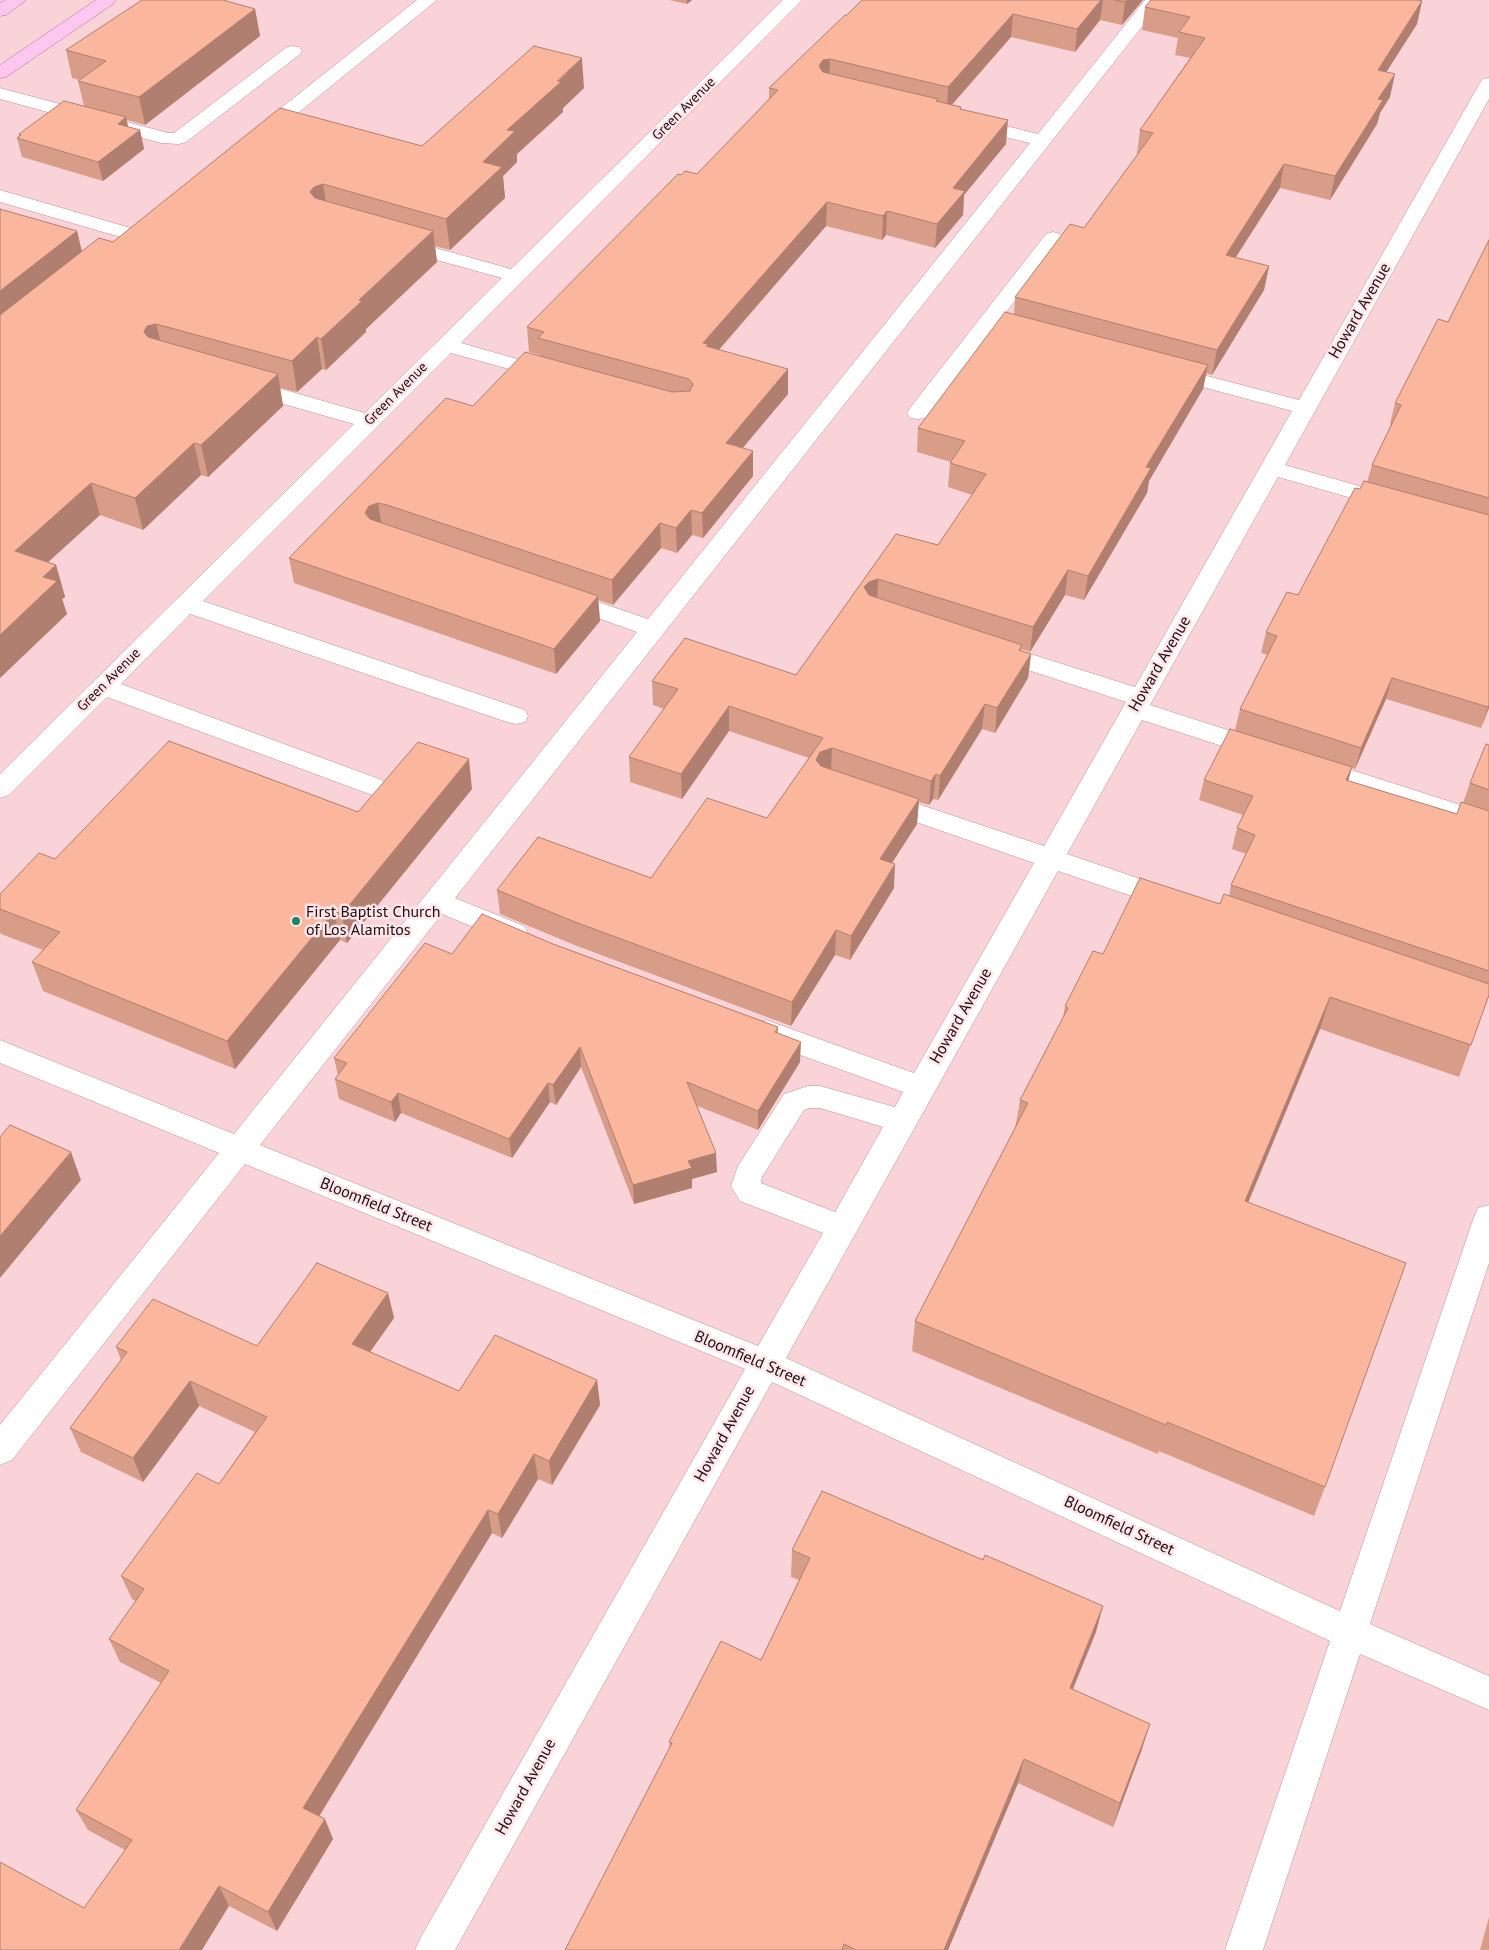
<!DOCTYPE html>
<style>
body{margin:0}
canvas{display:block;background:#fad3d9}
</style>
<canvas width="1489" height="1950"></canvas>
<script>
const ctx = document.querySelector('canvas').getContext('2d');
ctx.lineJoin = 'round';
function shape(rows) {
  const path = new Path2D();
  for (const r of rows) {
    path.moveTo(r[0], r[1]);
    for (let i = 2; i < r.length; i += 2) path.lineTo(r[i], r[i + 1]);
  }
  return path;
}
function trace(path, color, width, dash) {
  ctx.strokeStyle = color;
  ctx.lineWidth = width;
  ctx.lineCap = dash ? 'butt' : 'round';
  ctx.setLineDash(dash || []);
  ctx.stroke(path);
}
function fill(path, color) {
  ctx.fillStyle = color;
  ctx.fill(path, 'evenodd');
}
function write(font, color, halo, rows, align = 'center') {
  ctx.font = font + ' "PT Sans",sans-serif';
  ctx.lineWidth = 5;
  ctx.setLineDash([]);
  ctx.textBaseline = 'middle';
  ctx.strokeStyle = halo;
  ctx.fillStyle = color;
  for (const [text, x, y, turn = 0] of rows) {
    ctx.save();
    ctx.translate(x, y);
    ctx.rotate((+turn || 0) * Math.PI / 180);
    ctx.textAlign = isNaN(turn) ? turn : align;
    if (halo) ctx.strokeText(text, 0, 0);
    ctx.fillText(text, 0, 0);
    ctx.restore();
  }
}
const minor = shape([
 [417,0,437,0,266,139,259,141,252,139,250,135,252,131,417,0],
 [783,0,802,0,461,343,556,370,560,374,556,378,549,380,451,353,203,601,525,710,528,716,525,722,516,724,507,722,190,614,121,684,382,780,386,786,382,792,373,795,364,792,107,697,9,795,0,798,0,774,354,424,238,391,235,386,238,381,246,380,254,381,365,413,502,278,393,248,390,244,393,240,400,238,511,269,783,0],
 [1145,0,1163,0,455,898,524,926,528,933,524,940,514,943,504,940,442,914,260,1145,758,1346,823,1233,740,1201,731,1186,738,1166,784,1094,808,1086,820,1086,895,1107,903,1092,756,1039,752,1031,756,1023,766,1020,914,1073,1034,863,873,807,869,801,873,795,882,792,1044,846,1126,702,985,656,981,650,985,644,993,642,1135,687,1292,411,1162,376,1158,372,1162,368,1169,366,1299,400,1480,83,1483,79,1489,78,1489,99,1285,465,1398,497,1401,502,1398,507,1390,509,1278,477,1150,705,1271,744,1275,750,1271,756,1262,759,1142,720,1067,854,1179,892,1183,899,1179,906,1170,909,1058,871,786,1358,1340,1611,1474,1217,1478,1208,1489,1205,1489,1263,1370,1624,1489,1676,1489,1710,1360,1654,1263,1950,1225,1950,1330,1641,772,1382,455,1950,415,1950,421,1937,745,1369,245,1164,12,1460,0,1465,0,1425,219,1153,0,1063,0,1040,234,1134,637,632,556,603,552,598,556,593,564,590,572,593,648,619,1030,143,963,127,961,123,963,119,970,117,1038,134,1145,0],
 [809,1108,820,1108,883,1127,835,1212,761,1183,762,1177,804,1110,809,1108],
 [293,46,299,47,302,51,299,55,186,142,179,144,161,143,0,99,0,88,168,133,174,133,287,47,293,46],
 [0,190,141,231,144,235,141,239,134,241,0,202,0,190],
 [1053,232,1060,234,1063,238,1000,320,1038,330,1041,334,1038,338,1031,340,992,330,926,418,918,419,910,418,907,413,910,408,1046,234,1053,232],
 [1314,758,1489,814,1489,832,1305,773,1301,767,1305,761,1314,758]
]);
const major = shape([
 [5,0,26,0,6,15,0,16,0,3,5,0],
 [96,0,116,0,113,4,6,77,0,78,0,65,96,0]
]);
const wall = shape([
 [669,0,692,0,687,4],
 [862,0,1143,0,1122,25,1100,20,1075,52,1011,37,952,105,961,107,961,109,1006,144,964,195,963,215,935,248,886,235,882,240,826,226,719,350,788,394,742,448,753,476,703,538,692,535,677,553,661,548,613,605,598,600,600,621,556,674,294,583,289,558,473,406,540,356,540,355,529,352,527,327,681,175,697,174,769,99,769,88,847,15],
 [1151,0,1421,0,1422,1,1417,24,1386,72,1390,97,1380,113,1377,124,1330,200,1280,188,1235,258,1269,266,1264,290,1212,375,1206,373,1203,389,1149,481,1147,493,1084,600,1065,595,1030,652,1022,649,1021,651,1031,654,1028,678,995,733,982,729,938,800,933,799,929,805,919,802,917,824,892,863,894,888,850,960,835,955,791,1026,577,946,500,914,497,890,651,878,767,818,809,758,729,731,682,799,630,782,629,757,664,709,653,705,652,681,796,675,896,534,938,545,972,495,948,487,950,463,951,462,917,452,918,428,1014,314,1015,297,1084,228,1138,154,1137,153,1140,130,1190,58,1175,55,1178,38,1142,30,1145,7],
 [255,9,260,36,145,125,127,120,128,127,140,130,144,149,103,181,22,157,17,138,19,136,19,134,84,106,78,81,80,80,72,78,66,50],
 [584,88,563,108,563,112,517,154,517,162,503,176,505,198,450,250,435,246,437,262,366,329,366,332,326,370,322,369,297,392,280,388,283,406,208,477,201,475,143,530,100,515,48,562,56,565,65,597,62,599,67,614,0,678,77,231,82,251,422,146],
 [1489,240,1489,708,1481,728,1386,699,1355,769,1352,768,1348,781,1457,814,1463,803,1470,783,1489,745,1489,995,1459,1077,1320,1029,1248,1202,1325,1487,1314,1516,1159,1451,1158,1454,912,1351,915,1321,1015,1129,1020,1100,1063,1018,1065,1006,1103,954,1220,904,1229,896,1231,885,1246,854,1232,849,1237,828,1243,815,1199,800,1204,780,1235,730,1240,709,1268,655,1261,653,1266,632,1298,595,1360,489,1367,482,1372,465,1391,425,1390,424,1395,403,1448,322],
 [472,789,347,943,340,940,235,1069,43,991,32,962,43,950,1,934,0,932,0,894,55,859,358,812],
 [553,944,778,1027,778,1033,800,1062,758,1130,697,1106,717,1172,692,1179,692,1188,634,1204,581,1067,556,1105,550,1102,512,1158,401,1113,395,1122,339,1099,335,1079,338,1075,334,1058,452,954],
 [388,1293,394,1318,370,1352,459,1391,597,1380,600,1405,552,1485,538,1479,502,1538,492,1533,319,1816,333,1839,277,1931,229,1906,84,1908,125,1850,88,1830,76,1810,161,1683,120,1662,109,1639,136,1601,132,1599,121,1576,219,1484,255,1432,199,1406,143,1482,81,1452,70,1428,121,1360,116,1347,257,1346],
 [792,1550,1096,1632,1073,1689,1142,1749,1113,1827,1018,1783,948,1950,565,1950,670,1748,669,1742,761,1660,799,1580,791,1577],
 [1489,1917,1489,1950,1480,1950]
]);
const shadedWall = shape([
 [687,0,692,0,687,4],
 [1101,0,1103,0,1100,20,1075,52,1077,29],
 [1127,0,1143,0,1122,25,1125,2],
 [1418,0,1421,0,1420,4,1422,1,1417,24,1373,93,1378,70],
 [255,9,260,36,145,125,139,97],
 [1013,14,1011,37,947,110,948,87],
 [582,58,584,88,563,108,563,112,517,154,517,162,503,176,505,198,450,250,446,219,483,162,507,130],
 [830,59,829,82,819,66,823,60],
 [1395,74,1390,97,1380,113,1377,124,1330,200,1335,176,1378,99],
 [126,117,130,137,118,124],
 [1008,120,1006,144,964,195,963,215,935,248,937,224,953,188],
 [140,130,144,149,103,181,98,162],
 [1284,164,1280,188,1222,279,1226,255],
 [323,184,328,215,310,192,314,187],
 [827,202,826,226,708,362,703,343],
 [887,211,886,235,882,240,883,216],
 [77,231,84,262,0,330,0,291],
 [433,231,437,262,366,329,366,332,326,370,321,339,359,300],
 [1269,266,1264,290,1212,375,1217,350],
 [156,324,164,355,144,332,147,326],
 [317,337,322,369,297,392,292,361],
 [1208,365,1203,389,1149,481,1147,493,1084,600,1088,576,1146,467],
 [788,369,788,394,726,468,726,443],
 [278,374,283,406,208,477,201,445],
 [194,443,201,475,143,530,135,498],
 [753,451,753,476,703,538,702,513],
 [91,483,100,515,25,583,15,551],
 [378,503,382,528,372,531,365,513,369,506],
 [691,510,692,535,677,553,676,528],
 [660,523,661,548,613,605,612,580],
 [56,565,65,597,62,599,67,614,0,678,0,635,43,577],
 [1068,570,1065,595,1030,652,1033,627],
 [878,579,877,603,863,612,864,587,869,582],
 [598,596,600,621,556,674,554,649],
 [1031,654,1028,678,995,733,997,708],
 [1392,678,1386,699,1355,769,1361,748],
 [985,704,982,729,938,800,940,776],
 [1489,705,1489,708,1481,728],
 [729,706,729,731,682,799,681,774],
 [832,748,831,772,819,776,816,760,820,752],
 [469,759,472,789,347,943,342,914],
 [1352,767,1346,788,1346,780],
 [936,774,933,799,929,805,931,781],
 [919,799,917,824,879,883,880,859],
 [895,864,894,888,850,960,851,936],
 [334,911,340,940,235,1069,227,1041],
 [836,930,835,955,791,1026,792,1002],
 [1330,997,1320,1029,1236,1232,1245,1201],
 [801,1042,800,1062,758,1130,758,1111],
 [580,1047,581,1067,556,1105,553,1085],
 [548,1083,550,1102,512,1158,509,1139],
 [398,1093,401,1113,395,1122,391,1102],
 [71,1152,81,1180,0,1278,0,1236],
 [716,1153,717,1172,692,1179,692,1188,634,1204,633,1185,688,1161],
 [388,1293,394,1318,358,1369,352,1344],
 [597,1380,600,1405,552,1485,549,1461],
 [190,1381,199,1406,143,1482,133,1458],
 [534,1454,538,1479,502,1538,498,1514],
 [488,1510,492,1533,312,1828,303,1808],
 [1103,1606,1096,1632,1063,1713,1070,1688],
 [1150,1724,1142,1749,1113,1827,1120,1803],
 [1024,1759,1018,1783,948,1950,944,1950],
 [325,1819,333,1839,277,1931,268,1912],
 [219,1886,229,1906,202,1950,179,1950]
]);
const building = shape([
 [142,0,223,0,255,9,139,97,78,81,106,61,66,50,142,0],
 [862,0,1101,0,1077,29,1013,14,948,87,830,59,823,60,819,66,823,72,938,99,936,101,961,107,960,109,1008,120,953,188,965,191,937,224,887,211,883,216,827,202,703,343,708,344,706,346,788,369,726,443,753,451,702,513,691,510,676,528,660,523,612,580,387,505,378,503,369,506,365,513,370,519,598,596,554,649,289,558,446,398,473,406,525,352,672,392,690,391,693,384,689,379,538,338,544,332,527,327,678,174,681,175,685,171,697,174,778,90,769,88,845,15,847,15,862,0],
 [1115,0,1127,0,1125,2,1115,0],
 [1151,0,1418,0,1422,1,1378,70,1395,74,1378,99,1383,100,1335,176,1284,164,1226,255,1269,266,1217,350,1015,297,1070,224,1084,228,1153,133,1140,130,1205,38,1179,32,1190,17,1145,7,1151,0],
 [534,46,582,58,557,81,561,82,507,130,515,131,483,162,502,167,446,219,323,184,314,187,310,192,315,198,433,231,359,300,362,301,321,339,317,337,292,361,156,324,147,326,144,332,148,337,278,374,201,445,194,443,135,498,91,483,15,551,56,565,43,577,57,581,0,635,0,315,99,238,113,242,280,108,422,146,534,46],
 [64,101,126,117,118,124,140,130,98,162,17,138,21,135,19,134,64,101],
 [0,209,77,231,0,291,0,209],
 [1489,240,1489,498,1372,465,1401,405,1395,403,1438,319,1448,322,1489,240],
 [1005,312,1208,365,1146,467,1151,468,1088,576,1068,570,1033,627,878,579,869,582,864,587,869,595,1022,645,1019,650,1031,654,997,708,985,704,940,776,936,774,931,781,832,748,820,752,816,760,821,766,919,799,880,859,895,864,851,936,836,930,792,1002,575,922,497,890,538,837,651,878,707,798,767,818,823,738,729,706,681,774,629,757,678,689,652,681,685,638,796,675,896,534,938,545,986,474,950,463,965,441,918,428,1005,312],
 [1364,481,1489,515,1489,705,1488,707,1392,678,1361,748,1240,709,1277,636,1266,632,1287,592,1298,595,1355,488,1360,489,1364,481],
 [1230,729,1352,767,1346,780,1457,814,1461,802,1489,811,1489,971,1231,885,1255,835,1237,828,1253,796,1204,780,1230,729],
 [169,741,358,812,418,742,469,759,342,914,334,911,227,1041,32,962,60,932,0,909,0,894,39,853,55,859,169,741],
 [1486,744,1489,745,1489,790,1470,783,1486,744],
 [1140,878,1220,904,1224,894,1489,984,1489,995,1471,1045,1330,997,1245,1201,1406,1263,1325,1487,1167,1422,1166,1425,915,1321,1028,1103,1020,1100,1068,1008,1065,1006,1093,951,1103,954,1140,878],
 [482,914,553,944,778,1027,775,1032,801,1042,758,1111,687,1082,716,1153,688,1161,692,1168,633,1185,580,1047,553,1085,548,1083,509,1139,398,1093,391,1102,335,1079,347,1063,334,1058,425,943,452,954,482,914],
 [10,1125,71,1152,0,1236,0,1137,10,1125],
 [317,1263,388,1293,352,1344,459,1391,495,1335,597,1380,549,1461,534,1454,498,1514,488,1510,303,1808,325,1819,268,1912,219,1886,179,1950,0,1950,0,1862,84,1908,132,1840,76,1810,169,1671,109,1639,144,1589,121,1576,197,1473,219,1484,267,1417,190,1381,133,1458,70,1428,127,1352,116,1347,153,1299,257,1346,317,1263],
 [822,1491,983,1560,985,1555,1103,1606,1070,1688,1150,1724,1120,1803,1024,1759,944,1950,856,1950,844,1944,842,1950,565,1950,672,1743,669,1742,721,1641,761,1660,810,1558,792,1550,822,1491]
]);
const markers = [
 [296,921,5,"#188663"]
];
const farStreetnames = [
 ["Green Avenue",684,109,-45],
 ["Green Avenue",396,394,-45],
 ["Green Avenue",109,680,-45]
];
const streetNames = [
 ["Howard Avenue",1360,311,-60],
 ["Howard Avenue",1160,664,-60],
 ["Howard Avenue",961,1016,-60],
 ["Bloomfield Street",376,1205,22],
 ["Bloomfield Street",750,1359,23],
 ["Howard Avenue",725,1434,-61],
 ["Bloomfield Street",1119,1526,25],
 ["Howard Avenue",526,1787,-61]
];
const poiNames = [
 ["First Baptist Church",306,912],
 ["of Los Alamitos",306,930]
];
trace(minor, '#b69197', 1);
trace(major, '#ad6e9b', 1);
fill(minor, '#fff');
fill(major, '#fdc7ef');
fill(wall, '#d89d88');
fill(shadedWall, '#b07f6f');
fill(building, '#fbb69e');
trace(building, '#b07f6f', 1);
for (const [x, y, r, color] of markers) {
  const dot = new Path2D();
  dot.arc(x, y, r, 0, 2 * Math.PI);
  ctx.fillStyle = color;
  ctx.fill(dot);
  trace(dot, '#fde5e9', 2);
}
write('14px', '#1c1012', '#fde5e9', farStreetnames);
write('16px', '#1c1012', '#fde5e9', streetNames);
write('16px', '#1c1012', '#fde5e9', poiNames, 'left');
</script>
